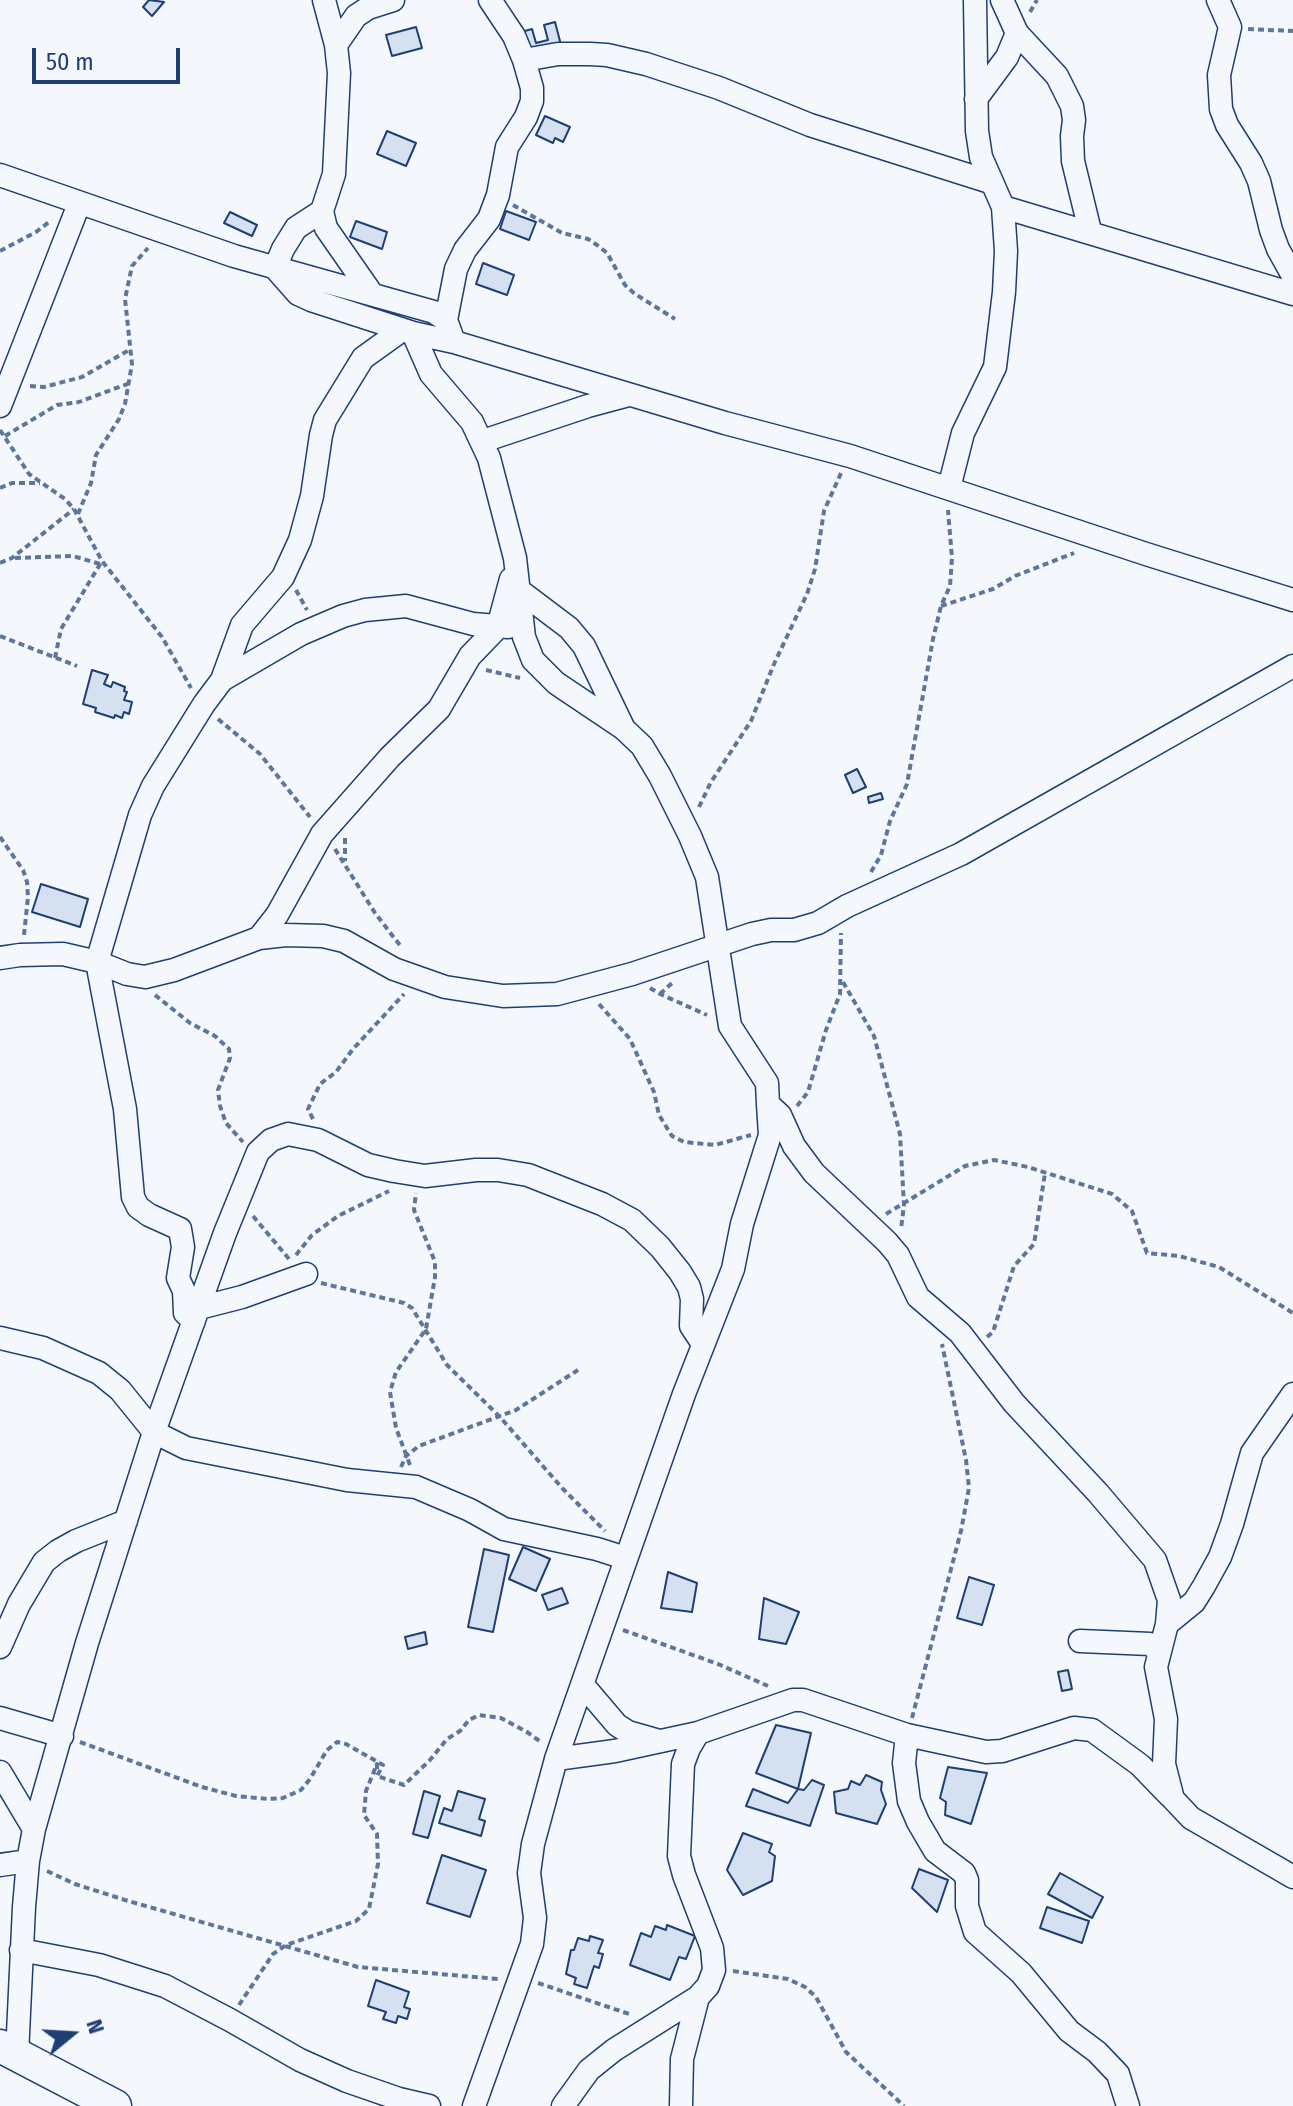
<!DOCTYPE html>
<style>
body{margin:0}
#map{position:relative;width:1293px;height:2106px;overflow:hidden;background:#f4f7fb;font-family:"Fira Sans Condensed",sans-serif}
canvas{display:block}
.north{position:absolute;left:32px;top:1994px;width:80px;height:80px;-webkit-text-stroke:6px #f4f7fb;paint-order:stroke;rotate:72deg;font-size:22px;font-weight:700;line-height:32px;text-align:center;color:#1d3f73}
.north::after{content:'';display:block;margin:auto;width:28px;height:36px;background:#1d3f73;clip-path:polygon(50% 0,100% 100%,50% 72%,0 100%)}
.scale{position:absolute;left:32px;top:48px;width:148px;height:36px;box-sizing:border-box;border:4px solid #1d3f73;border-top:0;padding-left:10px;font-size:24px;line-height:28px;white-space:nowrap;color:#1d3f73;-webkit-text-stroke:6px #f4f7fb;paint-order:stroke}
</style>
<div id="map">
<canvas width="1293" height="2106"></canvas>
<div class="north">N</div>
<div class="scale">50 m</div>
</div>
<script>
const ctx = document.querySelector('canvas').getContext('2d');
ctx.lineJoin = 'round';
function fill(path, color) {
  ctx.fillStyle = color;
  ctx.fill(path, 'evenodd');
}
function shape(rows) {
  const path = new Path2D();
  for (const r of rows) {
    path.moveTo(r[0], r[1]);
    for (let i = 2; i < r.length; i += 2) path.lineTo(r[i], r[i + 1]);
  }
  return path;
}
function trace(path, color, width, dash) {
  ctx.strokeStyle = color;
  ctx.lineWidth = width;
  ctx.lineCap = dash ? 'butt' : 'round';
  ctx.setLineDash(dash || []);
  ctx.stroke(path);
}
const building = shape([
 [149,0,164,2,152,16,143,7,149,0],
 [555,22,561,45,527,54,521,32,532,29,536,43,548,40,544,25,555,22],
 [416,27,422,48,392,56,386,35,416,27],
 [545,116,570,127,563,142,555,138,553,143,536,135,545,116],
 [387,131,416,143,406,166,377,154,387,131],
 [506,211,536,222,529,240,500,229,506,211],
 [230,212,257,225,252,236,224,223,230,212],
 [356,221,387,232,382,249,350,237,356,221],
 [483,263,514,275,507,295,476,284,483,263],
 [92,670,108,675,104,684,111,687,113,682,125,687,124,691,127,692,124,700,132,702,129,714,124,712,122,718,115,715,114,718,95,712,96,708,83,704,92,670],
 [857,769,866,787,853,793,845,775,857,769],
 [881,793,883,799,869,803,868,797,881,793],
 [41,884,88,899,80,927,32,912,41,884],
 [523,1547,550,1559,536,1591,509,1579,523,1547],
 [484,1549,509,1555,493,1632,468,1627,484,1549],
 [668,1572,697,1583,692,1612,661,1608,668,1572],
 [969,1577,994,1585,982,1625,957,1618,969,1577],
 [562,1588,568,1603,548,1610,542,1595,562,1588],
 [764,1598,799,1612,786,1644,759,1639,764,1598],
 [425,1632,427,1644,408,1649,405,1637,425,1632],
 [1068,1670,1072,1689,1062,1691,1058,1672,1068,1670],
 [776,1725,811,1733,798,1789,756,1773,776,1725],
 [948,1767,987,1773,971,1824,945,1815,946,1802,940,1798,948,1767],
 [866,1775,882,1782,881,1790,886,1804,877,1824,836,1813,834,1792,848,1789,851,1781,860,1785,866,1775],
 [812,1780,824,1785,810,1826,746,1806,753,1789,788,1803,798,1789,804,1790,812,1780],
 [424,1791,440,1796,428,1838,413,1834,424,1791],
 [458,1791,485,1799,479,1819,485,1821,481,1836,439,1823,444,1808,452,1811,458,1791],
 [743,1833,772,1844,769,1852,775,1856,772,1881,743,1895,727,1870,743,1833],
 [442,1855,486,1870,470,1917,427,1903,442,1855],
 [919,1869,948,1880,937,1912,912,1888,919,1869],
 [1060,1873,1103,1897,1092,1918,1048,1894,1060,1873],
 [1047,1907,1089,1921,1082,1943,1040,1928,1047,1907],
 [667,1925,695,1936,686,1959,679,1957,670,1980,630,1965,641,1933,651,1937,655,1926,666,1930,667,1925],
 [590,1936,603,1940,598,1953,603,1954,599,1968,594,1966,587,1988,574,1984,576,1978,566,1974,571,1950,574,1950,578,1938,589,1941,590,1936],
 [376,1980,409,1992,404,2007,410,2009,407,2019,398,2016,396,2023,383,2019,386,2012,368,2006,376,1980]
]);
const path = shape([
 [1030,12,1037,0],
 [1248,29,1293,31],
 [513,205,562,233,588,239,597,245,607,253,625,285,635,294,675,319],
 [0,251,36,232,49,222],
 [30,386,44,387,82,377,131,349],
 [0,430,29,474,65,499,74,509,102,561,162,637,191,688],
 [5,436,57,405,79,402,130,383],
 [0,488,12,483,40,483],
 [78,514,91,483,96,455,119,419,125,404,132,364,125,299,132,266,148,248],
 [15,558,73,556,100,564],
 [0,563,12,558,74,509],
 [296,590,307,610],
 [941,606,993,589,1015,576,1074,553],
 [0,636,77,666],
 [55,658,61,629,102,561],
 [486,670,520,678],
 [218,719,260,754,310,817],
 [699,807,711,782,751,721,774,664,807,594,815,569,824,511,841,473],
 [0,837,23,870,27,882,28,897,24,935],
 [345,838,345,861],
 [335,849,375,913,402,948],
 [871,872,881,855,890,821,907,784,933,639,941,606,950,586,952,558,948,510],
 [843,982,874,1036,900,1134,904,1205,901,1229],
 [650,988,660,994,707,1015],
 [660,994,672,983],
 [155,995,190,1023,215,1036,229,1049,230,1058,218,1090,220,1106,226,1123,243,1142],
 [599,1004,630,1039,654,1092,659,1115,672,1136,684,1142,715,1145,751,1135],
 [797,1106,808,1092,826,1030,840,994,841,933],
 [313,1119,308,1109,320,1084,336,1072,353,1049,404,994],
 [886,1214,965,1166,994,1160,1028,1167,1112,1194,1132,1211,1147,1253,1179,1256,1219,1267,1293,1313],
 [253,1216,289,1259],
 [296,1255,312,1235,338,1216,389,1191],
 [321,1283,404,1303,412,1308,447,1365,500,1417,563,1489,605,1531],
 [987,1337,993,1332,1014,1266,1034,1244,1045,1173],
 [410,1465,396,1428,390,1392,396,1372,426,1329,435,1277,435,1262,414,1210,416,1193],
 [401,1467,406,1456,419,1446,516,1410,578,1370],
 [623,1630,718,1664,768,1686],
 [912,1718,961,1531,969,1488,966,1460,942,1344],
 [80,1742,202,1787,236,1796,268,1799,283,1798,301,1790,310,1779,327,1750,337,1742,346,1744,383,1765,377,1776,404,1785,430,1760,447,1739,460,1731,469,1720,479,1715,501,1718,527,1732,541,1742],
 [47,1871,75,1884,125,1900,358,1967,498,1979],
 [733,1971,788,1979,805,1987,816,1997,846,2052,904,2106],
 [538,1983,632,2015],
 [239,2005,273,1954,286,1945,356,1921,369,1909,378,1864,377,1834,364,1815,366,1791,377,1764,377,1774]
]);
const minor = shape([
 [324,0,336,45,339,73,334,174,322,211,326,228,372,294],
 [1002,0,1017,33,1057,76,1072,106,1074,120,1072,136,1073,161,1090,231],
 [1218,0,1230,27,1219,75,1221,109,1227,125,1251,163,1259,181,1271,230,1278,249,1293,276],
 [336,45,356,16,368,8,393,0],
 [524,60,558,54,590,54,607,55,646,64,719,88,810,125,990,182],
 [976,99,1007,57,1017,33],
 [0,175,234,256,434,312,446,320,454,342],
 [1003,207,1293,294],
 [322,211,296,228,283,249,275,268,298,294,311,300,413,333,454,342,725,423,850,456,1146,554,1293,600],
 [446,320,456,269,465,250,489,219,498,195,507,147,526,117,532,101,532,88,524,60,514,36,490,0],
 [413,333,431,374,472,422,489,458,515,558,524,637,533,660,556,683,623,728,642,746,660,776,690,836,707,877,730,1026,767,1083,768,1104,780,1115,794,1146,814,1173,887,1242,898,1255,918,1297,960,1333,1014,1403,1098,1493,1155,1560,1169,1600,1167,1624,1156,1667,1166,1719,1164,1764,1173,1799,1191,1818,1293,1877],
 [0,406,79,204],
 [483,441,588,406,629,395],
 [949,488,963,433,995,367,1004,292,1006,251,1003,207,981,157,977,131,975,0],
 [520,591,569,628,584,646,623,727],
 [222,680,301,634,343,616,365,610,406,606,473,624,508,627],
 [259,938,277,915,322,834,390,757,439,709,470,656,498,627,511,579],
 [0,958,20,955,63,954,97,962,127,974,145,977,174,970,259,938,286,935,323,936,344,941,394,969,445,987,503,996,557,994,632,974,752,934,771,930,794,930,818,923,847,906,961,854,1293,666],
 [199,1308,242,1297,306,1274],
 [194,1321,185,1313,184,1291,178,1278,183,1247,180,1229,149,1215,138,1207,133,1197,125,1109,97,962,140,815,153,786,204,704,222,680,242,625,283,577,300,540,312,496,321,435,325,420,363,358,402,330],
 [0,1338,43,1348,99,1373,120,1390,154,1432,186,1448,347,1480,416,1487,470,1510,504,1529,597,1549,625,1558,627,1555],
 [1167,1624,1194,1602,1204,1586,1220,1557,1232,1524,1252,1453,1293,1394],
 [1080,1641,1150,1644,1159,1651],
 [0,1647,19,1604,44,1562,58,1551,76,1541,126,1521],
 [583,1685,617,1725,628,1732,656,1740],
 [0,1718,62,1736],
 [907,1735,904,1763,909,1801,918,1822,935,1851,964,1873,967,1880,967,1906,975,1932,1021,1973,1069,2031,1097,2052,1118,2074,1128,2106],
 [556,1759,615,1751,698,1733,793,1700,803,1700,907,1735,986,1752,1002,1751,1074,1728,1092,1730,1140,1765,1169,1795],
 [0,1772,34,1829],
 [0,1865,28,1861],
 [21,1950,99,1965,165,1986,230,2020,300,2060,347,2081,399,2099,429,2106],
 [17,2055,24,1907,28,1861,34,1829,87,1643,154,1432,225,1233,258,1152,271,1140,288,1134,318,1140,368,1165,394,1171,425,1176,476,1170,498,1170,528,1175,602,1204,632,1220,660,1247,680,1272,689,1287,692,1299,691,1326,703,1344],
 [474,2106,532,1944,535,1918,529,1873,533,1844,556,1759,684,1394,733,1269,742,1224,770,1135,768,1104],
 [563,2106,589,2070,614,2050,698,1997,708,1986,714,1970,712,1948,684,1875,679,1856,683,1764,689,1748,698,1733],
 [681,2106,682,2059,698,1997]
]);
const highway = shape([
 [0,2046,115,2106]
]);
fill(building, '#d5e0f0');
trace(building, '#1d3f73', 2);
trace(minor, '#1d3f73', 25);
trace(highway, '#1d3f73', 35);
trace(path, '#5e769c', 4, [6, 4]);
trace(minor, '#f4f7fb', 22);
trace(highway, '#f4f7fb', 32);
</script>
